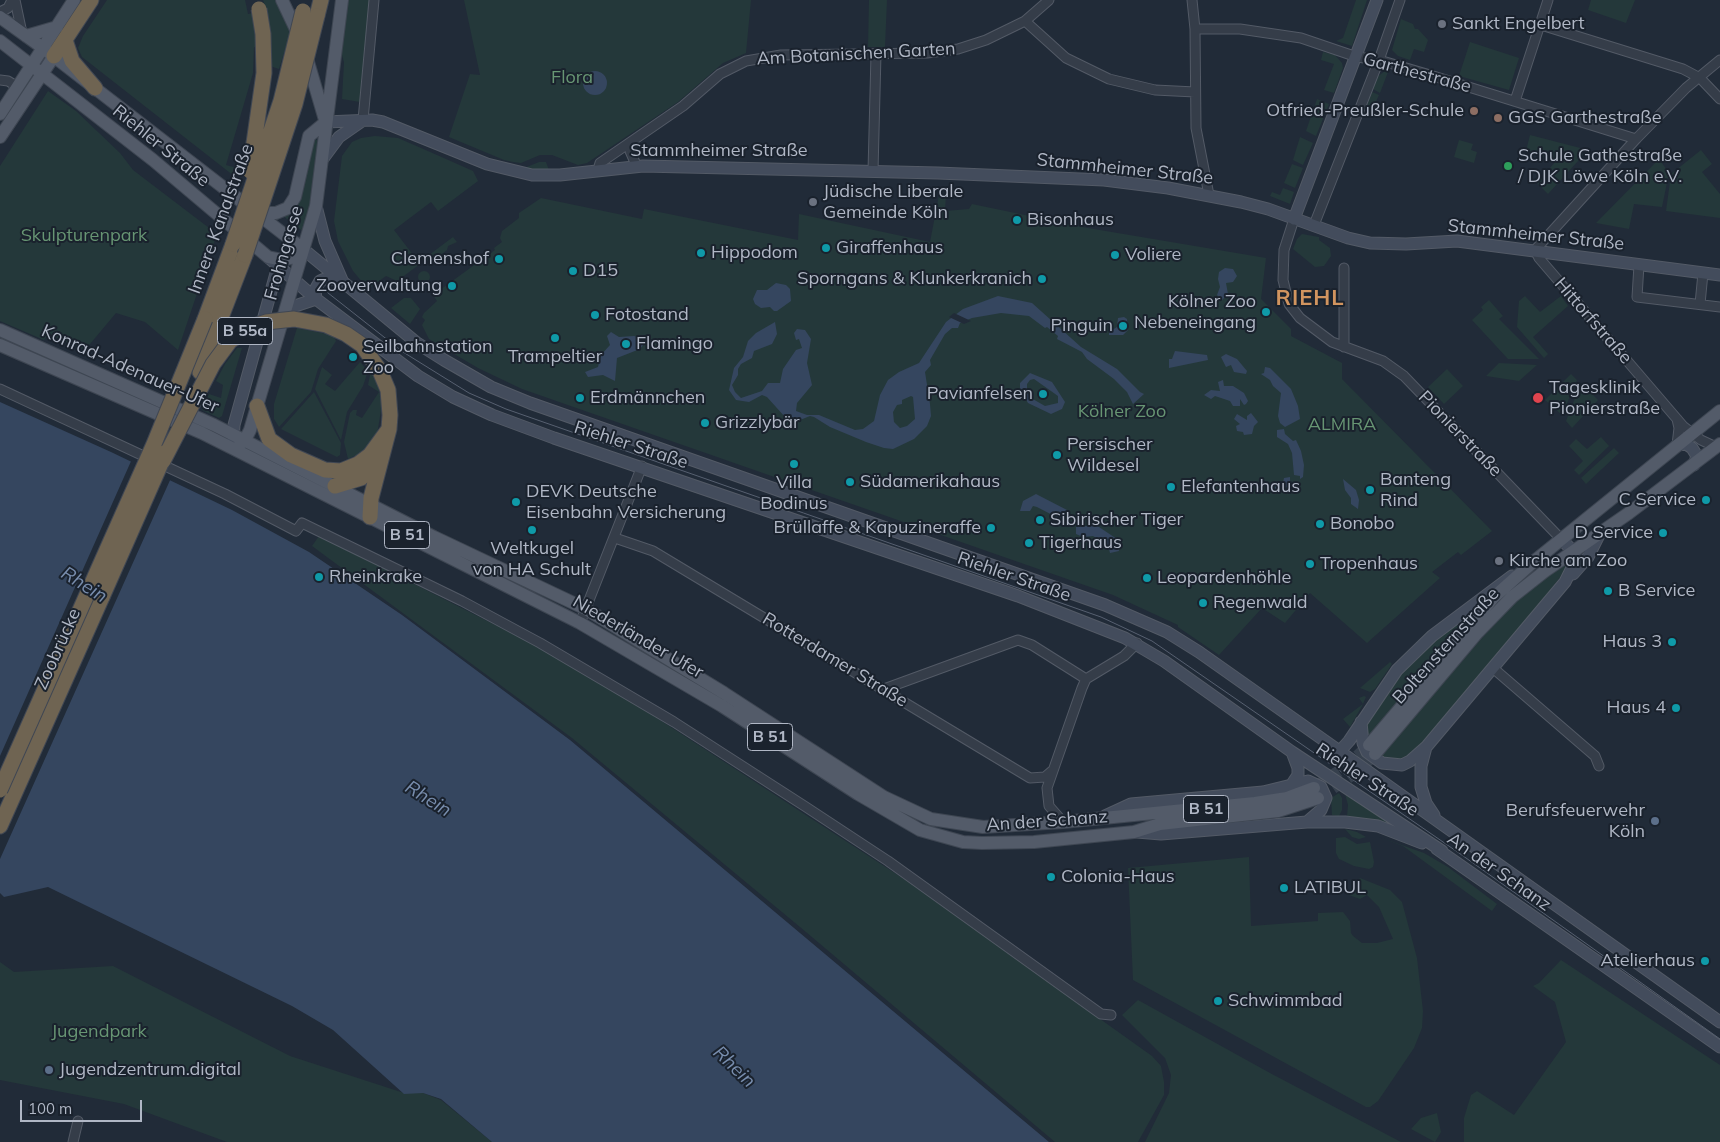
<!DOCTYPE html>
<meta charset="utf-8">
<style>
body{margin:0}
#map{position:relative;width:1720px;height:1142px;overflow:hidden;background:#212b38;font-family:Mulish,sans-serif}
canvas{display:block}
.scale{position:absolute;left:20px;top:1100px;width:122px;height:22px;box-sizing:border-box;border:2px solid #b0b7c5;border-top:0;padding-left:6px;font-size:15px;line-height:18px;white-space:nowrap;color:#b0b7c5;-webkit-text-stroke:4px #1a222d;paint-order:stroke}
</style>
<div id="map">
<canvas width="1720" height="1142"></canvas>
<div class="scale">100 m</div>
</div>
<script>
const ctx = document.querySelector('canvas').getContext('2d');
ctx.lineJoin = 'round';
function fill(path, color) {
  ctx.fillStyle = color;
  ctx.fill(path, 'evenodd');
}
function shape(rows) {
  const path = new Path2D();
  for (const r of rows) {
    if (r.length === 3) {
      path.moveTo(r[0] + r[2], r[1]);
      path.arc(r[0], r[1], r[2], 0, 2 * Math.PI);
      continue;
    }
    path.moveTo(r[0], r[1]);
    for (let i = 2; i < r.length; i += 2) path.lineTo(r[i], r[i + 1]);
  }
  return path;
}
function trace(path, color, width, dash) {
  ctx.strokeStyle = color;
  ctx.lineWidth = width;
  ctx.lineCap = dash ? 'butt' : 'round';
  ctx.setLineDash(dash || []);
  ctx.stroke(path);
}
function write(font, color, halo, rows, align = 'center') {
  ctx.font = font + ' Mulish,sans-serif';
  ctx.lineWidth = 4;
  ctx.setLineDash([]);
  ctx.textBaseline = 'middle';
  ctx.strokeStyle = halo;
  ctx.fillStyle = color;
  for (const [text, x, y, turn = 0] of rows) {
    ctx.save();
    ctx.translate(x, y);
    ctx.rotate((+turn || 0) * Math.PI / 180);
    ctx.textAlign = isNaN(turn) ? turn : align;
    if (halo) ctx.strokeText(text, 0, 0);
    ctx.fillText(text, 0, 0);
    ctx.restore();
  }
}
const green = shape([
 [107,0,245,0,248,14,267,10,263,0,275,0,292,27,279,69,270,66,270,50,254,47,253,73,226,165,237,168,234,176,82,57,78,48,83,36],
 [346,0,371,0,360,102,342,99,344,62,340,49],
 [464,0,751,0,746,53,723,63,678,102,587,163,578,165,552,155,540,155,521,163,513,162,504,160,449,137,470,74,480,75],
 [869,0,887,0,885,47,868,47],
 [1356,0,1367,0,1352,46,1336,41,1343,38],
 [1591,0,1635,0,1626,23,1588,10],
 [1401,19,1413,24,1415,29,1418,29,1428,40,1424,52,1414,49,1410,60,1398,56,1392,50],
 [1470,42,1519,58,1509,90,1459,76],
 [1323,52,1335,55,1342,63,1343,68,1334,93,1324,90,1334,64,1321,60],
 [1385,71,1388,72,1380,93,1373,89,1377,77],
 [48,91,76,111,120,153,133,170,217,234,178,350,145,322,116,313,85,350,48,334,44,340,0,321,0,166],
 [1372,92,1379,95,1373,108,1367,105],
 [1317,99,1329,104,1316,136,1306,131],
 [1530,135,1588,150,1548,194,1537,183,1556,161,1526,151],
 [375,136,398,138,437,155,473,171,478,181,438,211,431,202,394,230,420,264,397,281,386,276,368,289,353,271,338,241,334,221,342,156,352,142,361,138],
 [1300,137,1313,143,1303,165,1293,160],
 [314,139,317,140,317,159,315,185,304,232,283,216],
 [1459,140,1473,144,1471,150,1477,152,1474,163,1454,157],
 [1701,150,1712,164,1702,172,1720,194,1720,218,1666,211,1671,174],
 [1659,159,1669,173,1662,207,1634,204,1629,229,1596,223],
 [539,162,546,162,549,170,522,169],
 [1292,164,1303,168,1295,188,1284,183],
 [1283,188,1294,192,1290,204,1270,196,1272,192,1280,195],
 [939,195,946,195,945,211,969,209,972,204,1082,227,1266,258,1261,299,1291,329,1291,336,1342,363,1342,379,1492,531,1461,555,1458,552,1432,572,1440,578,1367,643,1310,593,1285,623,1262,608,1219,655,1178,627,1178,625,1113,595,522,389,478,368,444,348,429,339,422,325,425,320,422,317,424,313,437,301,433,295,495,250,494,248,502,242,500,238,502,231,519,218,519,213,541,198,642,219,644,209,798,240,799,214,930,242],
 [1302,234,1319,237,1319,240,1330,248,1331,256,1324,266,1315,267,1293,249,1297,239],
 [453,237,457,242,448,246,447,250,442,254,437,254,435,260,430,264,425,258],
 [424,277,6],
 [1525,296,1540,312,1561,296,1568,306,1533,337,1548,354,1544,358,1517,327,1519,301],
 [404,298,411,298,420,309,410,324,391,308],
 [1489,300,1503,316,1499,319,1539,359,1508,359,1472,320,1483,310,1481,307],
 [297,328,327,334,334,337,336,341,318,369,311,392,279,427,274,419,274,404],
 [237,348,242,348,222,416,219,418,202,410,209,394,221,398,223,385,216,381,225,364],
 [360,362,368,371,363,386,347,412,341,440,315,389,322,367,332,375,325,384,335,391],
 [1499,363,1537,365,1519,381,1486,376],
 [1447,369,1463,386,1444,404,1428,387],
 [371,370,377,382,382,404,377,435,363,452,348,459,344,442,350,413,353,410,357,410,356,415,362,418,379,392,368,385],
 [1571,374,1577,380,1562,415,1545,400],
 [1581,383,1598,400,1572,428,1566,421],
 [314,392,341,443,340,455,337,457,281,429],
 [1601,437,1609,446,1579,475,1574,470,1583,461,1569,446,1576,439,1587,449],
 [1614,448,1619,453,1586,484,1581,478],
 [319,536,529,642,637,705,904,879,1152,1056,1161,1066,1164,1082,1164,1095,1138,1142,1055,1142,800,927,572,738,312,546],
 [1568,561,1568,567,1530,616,1417,751,1405,760,1379,757,1509,607],
 [1487,596,1367,739,1367,724,1402,668],
 [1390,662,1392,664,1375,689,1370,692,1360,688],
 [1364,696,1366,697,1362,706,1350,727,1343,719,1363,704,1359,698],
 [1344,790,1400,829,1347,816,1348,805],
 [1339,793,1342,798,1342,810,1339,816,1332,815,1331,798],
 [1345,829,1357,832,1366,837,1359,839,1352,837],
 [1345,837,1357,844,1370,842,1374,862,1373,867,1369,869,1354,866,1339,859,1336,853,1336,838],
 [1379,837,1424,853,1448,867,1497,904,1492,911,1403,846],
 [1249,857,1251,926,1318,921,1318,913,1343,912,1350,921,1351,933,1353,936,1362,943,1377,943,1393,939,1379,907,1367,895,1360,899,1346,894,1360,878,1390,890,1402,902,1417,958,1423,1011,1422,1028,1414,1048,1378,1101,1370,1107,1366,1107,1133,980,1128,868],
 [1561,960,1720,1065,1720,1142,1464,1142,1464,1118,1471,1095,1477,1091,1514,1115,1566,1042,1555,1002,1533,986,1539,983],
 [0,962,14,972,113,966,290,1056,404,1093,423,1093,441,1100,492,1142,227,1142,124,1104,0,1080],
 [1138,1000,1270,1073,1401,1142,1145,1142,1169,1093,1171,1075,1165,1058,1122,1015],
 [1437,1113,1441,1132,1435,1142,1411,1129,1421,1118]
]);
const water = shape([
 [595,83,12],
 [1225,268,1233,269,1237,276,1233,282,1226,283,1228,294,1222,300,1217,295,1220,287,1218,279,1219,272],
 [776,283,786,285,790,289,791,301,777,311,774,311,770,307,761,308,755,304,753,299,757,290,767,290],
 [998,296,1032,303,1081,347,1117,369,1140,392,1144,394,1133,404,1127,392,1114,379,1087,359,1082,352,1057,339,1058,336,1047,327,1045,328,1029,316,1001,313,972,318,960,323,958,328,952,328,945,334,930,360,931,365,925,372,930,404,931,416,927,426,914,439,893,449,884,448,866,442,830,427,814,417,810,416,800,420,785,417,767,397,762,395,749,402,736,400,729,390,734,368,743,357,748,341,756,333,775,322,777,334,772,344,754,351,752,358,741,364,738,369,738,375,732,385,735,392,741,398,762,391,768,383,780,383,783,369,796,350,802,348,799,339,796,340,794,333,797,329,805,330,811,339,807,363,812,385,797,403,796,411,807,415,819,415,855,430,863,429,874,421,880,395,888,380,899,372,919,363,946,322,963,309],
 [911,396,913,397,915,419,907,426,900,428,894,422,893,412,897,405,902,404,902,400],
 [1124,317,1127,319,1128,330,1123,335,1109,335,1109,332,1117,327,1118,318],
 [611,332,619,337,634,336,643,339,644,344,640,349,617,358,615,381,603,375,588,377,585,372,598,367,601,355,610,345,607,336],
 [1175,351,1207,355,1208,360,1169,368,1169,359,1172,359],
 [1226,354,1237,359,1247,371,1246,374,1234,372,1231,365,1226,367,1221,357],
 [1265,367,1270,368,1291,389,1298,406,1300,419,1285,427,1280,423,1278,416,1281,393,1273,386,1270,380,1261,374,1264,373],
 [1030,373,1052,382,1065,402,1062,409,1051,414,1028,403,1020,389,1020,383],
 [1034,379,1058,396,1058,403,1045,406,1031,398,1027,393,1027,384,1030,380],
 [1223,380,1224,386,1233,386,1244,393,1248,401,1246,404,1244,405,1240,399,1240,406,1233,406,1230,401,1215,396,1211,399,1204,395,1211,390,1220,391,1218,382],
 [0,402,111,452,232,510,309,552,402,615,570,740,1049,1142,492,1142,441,1099,423,1093,404,1094,333,1030,292,1006,48,887,4,897,0,893],
 [1251,413,1258,422,1254,426,1252,434,1244,435,1243,432,1237,431,1236,426,1240,424,1234,419,1237,414,1247,420,1247,416],
 [1284,429,1285,434,1293,441,1296,440,1301,451,1304,465,1303,477,1300,479,1300,476,1294,475,1292,453,1288,444,1277,437,1277,430],
 [1290,477,1290,481,1294,484,1275,492,1275,487,1283,483,1284,478],
 [1343,479,1356,490,1359,500,1358,509,1351,504,1351,498,1345,490],
 [1036,494,1067,510,1068,517,1062,520,1037,507,1033,506,1030,511,1020,511,1023,501],
 [1096,525,1117,539,1119,551,1110,553,1108,545,1093,536,1083,537,1076,534,1076,527]
]);
const pier = shape([
 [954,313,971,321,964,324,949,317],
 [132,459,171,478,0,859,0,756]
]);
const primaryTunnel = shape([
 [1314,788,1348,765,1369,745],
 [1318,798,1355,773,1375,754]
]);
const street = shape([
 [15,0,22,33],
 [1192,0,1195,29,1196,128,1209,195],
 [0,12,8,8,12,0],
 [1025,21,1066,58,1109,79,1155,90,1195,92],
 [1541,25,1683,69,1700,78,1720,99],
 [1195,29,1240,29,1301,38,1357,57,1379,60,1430,75,1636,139],
 [0,80,8,81,18,87],
 [1515,101,1548,0],
 [363,120,374,0],
 [630,143,630,151,637,167],
 [598,170,600,163,683,106,720,74,746,61,781,55,927,53,958,49,986,40,1025,21,1049,0],
 [873,171,876,54],
 [1294,219,1284,250,1283,280,1289,304,1300,318,1332,342,1383,361,1404,376,1562,540],
 [1314,225,1379,60,1400,0],
 [1639,265,1637,297,1720,307],
 [1700,304,1703,273],
 [1344,347,1344,268],
 [0,389,225,494,296,531,302,523,462,601,540,643,674,722,806,807,888,861,1101,1014,1111,1015],
 [1677,419,1679,428,1677,445],
 [1716,447,1701,440,1683,426,1539,258,1535,250,1636,139,1686,88,1720,60],
 [615,538,653,551,1030,778,1045,777,1052,771],
 [580,623,642,466],
 [1493,668,1595,756,1599,766],
 [884,689,1018,640,1032,645,1086,679],
 [1063,822,1049,806,1047,788,1082,688,1086,679,1124,656,1137,643],
 [73,1142,78,1121]
]);
const secondary = shape([
 [326,122,372,120,383,122,487,164,532,175,560,175,643,166,938,173,1104,180,1168,188,1241,202,1268,209,1348,238,1370,243,1406,244,1457,241,1720,275],
 [322,160,339,137,362,121],
 [316,206,325,241,342,280],
 [1294,219,1377,0],
 [303,249,417,343,444,360,491,387,530,403,1105,605,1167,632,1199,652,1335,748,1720,1022],
 [268,257,316,299,418,376,453,397,492,415,554,438,1018,596,1125,638,1164,661,1292,752,1442,851],
 [286,309,316,299,315,290,320,281,327,278,341,281],
 [233,443,234,425,278,266],
 [1677,445,1686,444,1692,448,1697,456,1694,465],
 [1573,574,1588,557,1600,533],
 [1361,722,1363,743,1367,752,1382,763,1402,765,1410,761,1427,746,1565,582,1576,560,1573,551,1562,540],
 [1426,747,1421,766,1421,787,1426,803,1434,815],
 [1340,751,1349,741,1397,670,1432,636,1512,576],
 [1292,784,1298,775,1298,768,1292,752],
 [1105,816,1131,804,1263,792,1308,781,1321,787,1326,798,1321,810,1307,822],
 [1137,832,1161,834,1307,822,1345,822,1378,826,1422,843],
 [1437,849,1720,1047]
]);
const primary = shape([
 [282,0,299,36],
 [0,17,43,48,303,249],
 [26,36,57,27],
 [0,41,153,160,268,257,282,260,291,258,303,249],
 [306,55,325,120],
 [0,114,74,0],
 [0,137,54,56],
 [258,213,276,213,288,208,295,197,309,136,326,122],
 [0,330,214,425,434,537,586,609,724,693,884,797,931,819,983,827,1063,822,1255,803,1287,798,1314,788],
 [0,345,202,433,580,623,722,706,858,794,920,830,963,842,982,843,1034,842,1134,832,1160,824,1278,811,1318,798],
 [240,444,245,440,250,430,316,206,342,0],
 [1369,745,1494,597,1532,563,1720,411],
 [1375,754,1478,632,1512,597,1545,571,1629,513,1720,444]
]);
const highway = shape([
 [317,16,321,0],
 [65,40,72,61,95,88],
 [54,56,91,0],
 [205,319,233,244],
 [200,372,245,255],
 [257,406,269,439,291,455,325,470,341,471,358,464,370,455,389,429],
 [335,486,361,478,380,458],
 [370,517,371,498,389,429,390,415,388,390,380,371],
 [0,826,102,597]
]);
const tram = shape([
 [323,289,403,352,469,393,506,409,1101,617,1152,641,1459,853,1720,1039]
]);
const highwayBridge = shape([
 [250,171,264,73,263,34,259,9],
 [233,244,281,101,303,11],
 [245,255,295,104,317,16],
 [163,461,213,364,230,341,251,327,266,322,294,319,326,325,346,334,362,345,380,371],
 [102,597,166,452],
 [0,790,154,444,205,319]
]);
const markers = [
 [1442,24,5,"#6b7280"],
 [1474,111,5,"#8d6e63"],
 [1498,118,5,"#8d6e63"],
 [1508,166,5,"#2e9e5b"],
 [813,202,5,"#6b7280"],
 [1017,220,5,"#0f9aa8"],
 [826,248,5,"#0f9aa8"],
 [701,253,5,"#0f9aa8"],
 [1115,255,5,"#0f9aa8"],
 [499,259,5,"#0f9aa8"],
 [573,271,5,"#0f9aa8"],
 [1042,279,5,"#0f9aa8"],
 [452,286,5,"#0f9aa8"],
 [1266,312,5,"#0f9aa8"],
 [595,315,5,"#0f9aa8"],
 [1123,326,5,"#0f9aa8"],
 [555,338,5,"#0f9aa8"],
 [626,344,5,"#0f9aa8"],
 [353,357,5,"#0f9aa8"],
 [1043,394,5,"#0f9aa8"],
 [580,398,5,"#0f9aa8"],
 [1538,398,6,"#e0444e"],
 [705,423,5,"#0f9aa8"],
 [1057,455,5,"#0f9aa8"],
 [794,464,5,"#0f9aa8"],
 [850,482,5,"#0f9aa8"],
 [1171,487,5,"#0f9aa8"],
 [1370,490,5,"#0f9aa8"],
 [1706,500,5,"#0f9aa8"],
 [516,502,5,"#0f9aa8"],
 [1040,520,5,"#0f9aa8"],
 [1320,524,5,"#0f9aa8"],
 [991,528,5,"#0f9aa8"],
 [532,530,5,"#0f9aa8"],
 [1663,533,5,"#0f9aa8"],
 [1029,543,5,"#0f9aa8"],
 [1499,561,5,"#6b7280"],
 [1310,564,5,"#0f9aa8"],
 [319,577,5,"#0f9aa8"],
 [1147,578,5,"#0f9aa8"],
 [1608,591,5,"#0f9aa8"],
 [1203,603,5,"#0f9aa8"],
 [1672,642,5,"#0f9aa8"],
 [1676,708,5,"#0f9aa8"],
 [1655,821,5,"#5c6f8a"],
 [1051,877,5,"#0f9aa8"],
 [1284,888,5,"#0f9aa8"],
 [1705,961,5,"#0f9aa8"],
 [1218,1001,5,"#0f9aa8"],
 [49,1070,5,"#5c6f8a"]
];
const shields = [
 [245,331,55],
 [407,535,45],
 [770,737,45],
 [1206,809,45]
];
const shieldNames = [
 ["B 55a",245,331],
 ["B 51",407,535],
 ["B 51",770,737],
 ["B 51",1206,809]
];
const poiNames = [
 ["Sankt Engelbert",1452,24],
 ["Otfried-Preußler-Schule",1464,111,"right"],
 ["GGS Garthestraße",1508,118],
 ["Schule Gathestraße",1518,156],
 ["/ DJK Löwe Köln e.V.",1518,177],
 ["Jüdische Liberale",823,192],
 ["Gemeinde Köln",823,213],
 ["Bisonhaus",1027,220],
 ["Giraffenhaus",836,248],
 ["Hippodom",711,253],
 ["Voliere",1125,255],
 ["Clemenshof",489,259,"right"],
 ["D15",583,271],
 ["Sporngans & Klunkerkranich",1032,279,"right"],
 ["Zooverwaltung",442,286,"right"],
 ["Kölner Zoo",1256,302,"right"],
 ["Nebeneingang",1256,323,"right"],
 ["Fotostand",605,315],
 ["Pinguin",1113,326,"right"],
 ["Flamingo",636,344],
 ["Seilbahnstation",363,347],
 ["Zoo",363,368],
 ["Trampeltier",555,357,"center"],
 ["Tagesklinik",1549,388],
 ["Pionierstraße",1549,409],
 ["Pavianfelsen",1033,394,"right"],
 ["Erdmännchen",590,398],
 ["Grizzlybär",715,423],
 ["Persischer",1067,445],
 ["Wildesel",1067,466],
 ["Banteng",1380,480],
 ["Rind",1380,501],
 ["Südamerikahaus",860,482],
 ["Villa",794,483,"center"],
 ["Bodinus",794,504,"center"],
 ["Elefantenhaus",1181,487],
 ["DEVK Deutsche",526,492],
 ["Eisenbahn Versicherung",526,513],
 ["C Service",1696,500,"right"],
 ["Sibirischer Tiger",1050,520],
 ["Bonobo",1330,524],
 ["Brüllaffe & Kapuzineraffe",981,528,"right"],
 ["D Service",1653,533,"right"],
 ["Tigerhaus",1039,543],
 ["Weltkugel",532,549,"center"],
 ["von HA Schult",532,570,"center"],
 ["Kirche am Zoo",1509,561],
 ["Tropenhaus",1320,564],
 ["Rheinkrake",329,577],
 ["Leopardenhöhle",1157,578],
 ["B Service",1618,591],
 ["Regenwald",1213,603],
 ["Haus 3",1662,642,"right"],
 ["Haus 4",1666,708,"right"],
 ["Berufsfeuerwehr",1645,811,"right"],
 ["Köln",1645,832,"right"],
 ["Colonia-Haus",1061,877],
 ["LATIBUL",1294,888],
 ["Atelierhaus",1695,961,"right"],
 ["Schwimmbad",1228,1001],
 ["Jugendzentrum.digital",59,1070]
];
const streetNames = [
 ["Am Botanischen Garten",856,54,-3],
 ["Garthestraße",1417,73,15],
 ["Riehler Straße",161,146,39],
 ["Stammheimer Straße",719,151],
 ["Stammheimer Straße",1125,169,6],
 ["Innere Kanalstraße",221,219,-70],
 ["Stammheimer Straße",1536,235,6],
 ["Frohngasse",284,253,-74],
 ["Hittorfstraße",1593,321,49],
 ["Konrad-Adenauer-Ufer",130,369,24],
 ["Pionierstraße",1460,434,46],
 ["Riehler Straße",631,445,18],
 ["Riehler Straße",1014,577,19],
 ["Niederländer Ufer",638,637,30],
 ["Boltensternstraße",1446,646,-48],
 ["Zoobrücke",58,649,-66],
 ["Rotterdamer Straße",835,660,31],
 ["Riehler Straße",1367,780,33],
 ["An der Schanz",1047,821,-4],
 ["An der Schanz",1499,872,35]
];
const parkNames = [
 ["Flora",572,78],
 ["Skulpturenpark",84,236],
 ["Kölner Zoo",1122,412],
 ["ALMIRA",1342,425],
 ["Jugendpark",99,1032]
];
const waterNames = [
 ["Rhein",84,585,32],
 ["Rhein",428,799,32],
 ["Rhein",734,1067,44]
];
const districtNames = [
 ["RIEHL",1310,298]
];
fill(green, '#24383a');
fill(water, '#35465f');
fill(pier, '#212b38');
trace(primaryTunnel, '#36404d', 12, [12, 6]);
trace(street, '#535a66', 11);
trace(secondary, '#535a66', 13);
trace(primary, '#3e4652', 14);
trace(highway, '#404753', 17);
trace(street, '#353d49', 9);
trace(secondary, '#434c5c', 11);
trace(primary, '#535b69', 12);
trace(highway, '#6f6452', 15);
trace(tram, '#576070', 1);
trace(highwayBridge, '#404753', 17, []);
trace(highwayBridge, '#6f6452', 15);
for (const [x, y, r, color] of markers) {
  const dot = new Path2D();
  dot.arc(x, y, r, 0, 2 * Math.PI);
  ctx.fillStyle = color;
  ctx.fill(dot);
  trace(dot, '#1a222d', 2);
}
for (const [x, y, w] of shields) {
  const box = new Path2D();
  box.roundRect(x - w / 2, y - 13.5, w, 27, 4);
  ctx.fillStyle = '#1a222d';
  ctx.fill(box);
  trace(box, '#b0b7c5', 1);
}
write('bold 16px', '#b0b7c5', null, shieldNames);
write('18px', '#b0b7c5', '#1a222d', poiNames, 'left');
write('18px', '#b0b7c5', '#1a222d', streetNames);
write('18px', '#679573', '#1a222d', parkNames);
write('italic 19px', '#788dad', '#1a222d', waterNames);
ctx.letterSpacing = '1px';
write('bold 22px', '#d1945f', '#1a222d', districtNames);
ctx.letterSpacing = '0px';
</script>
